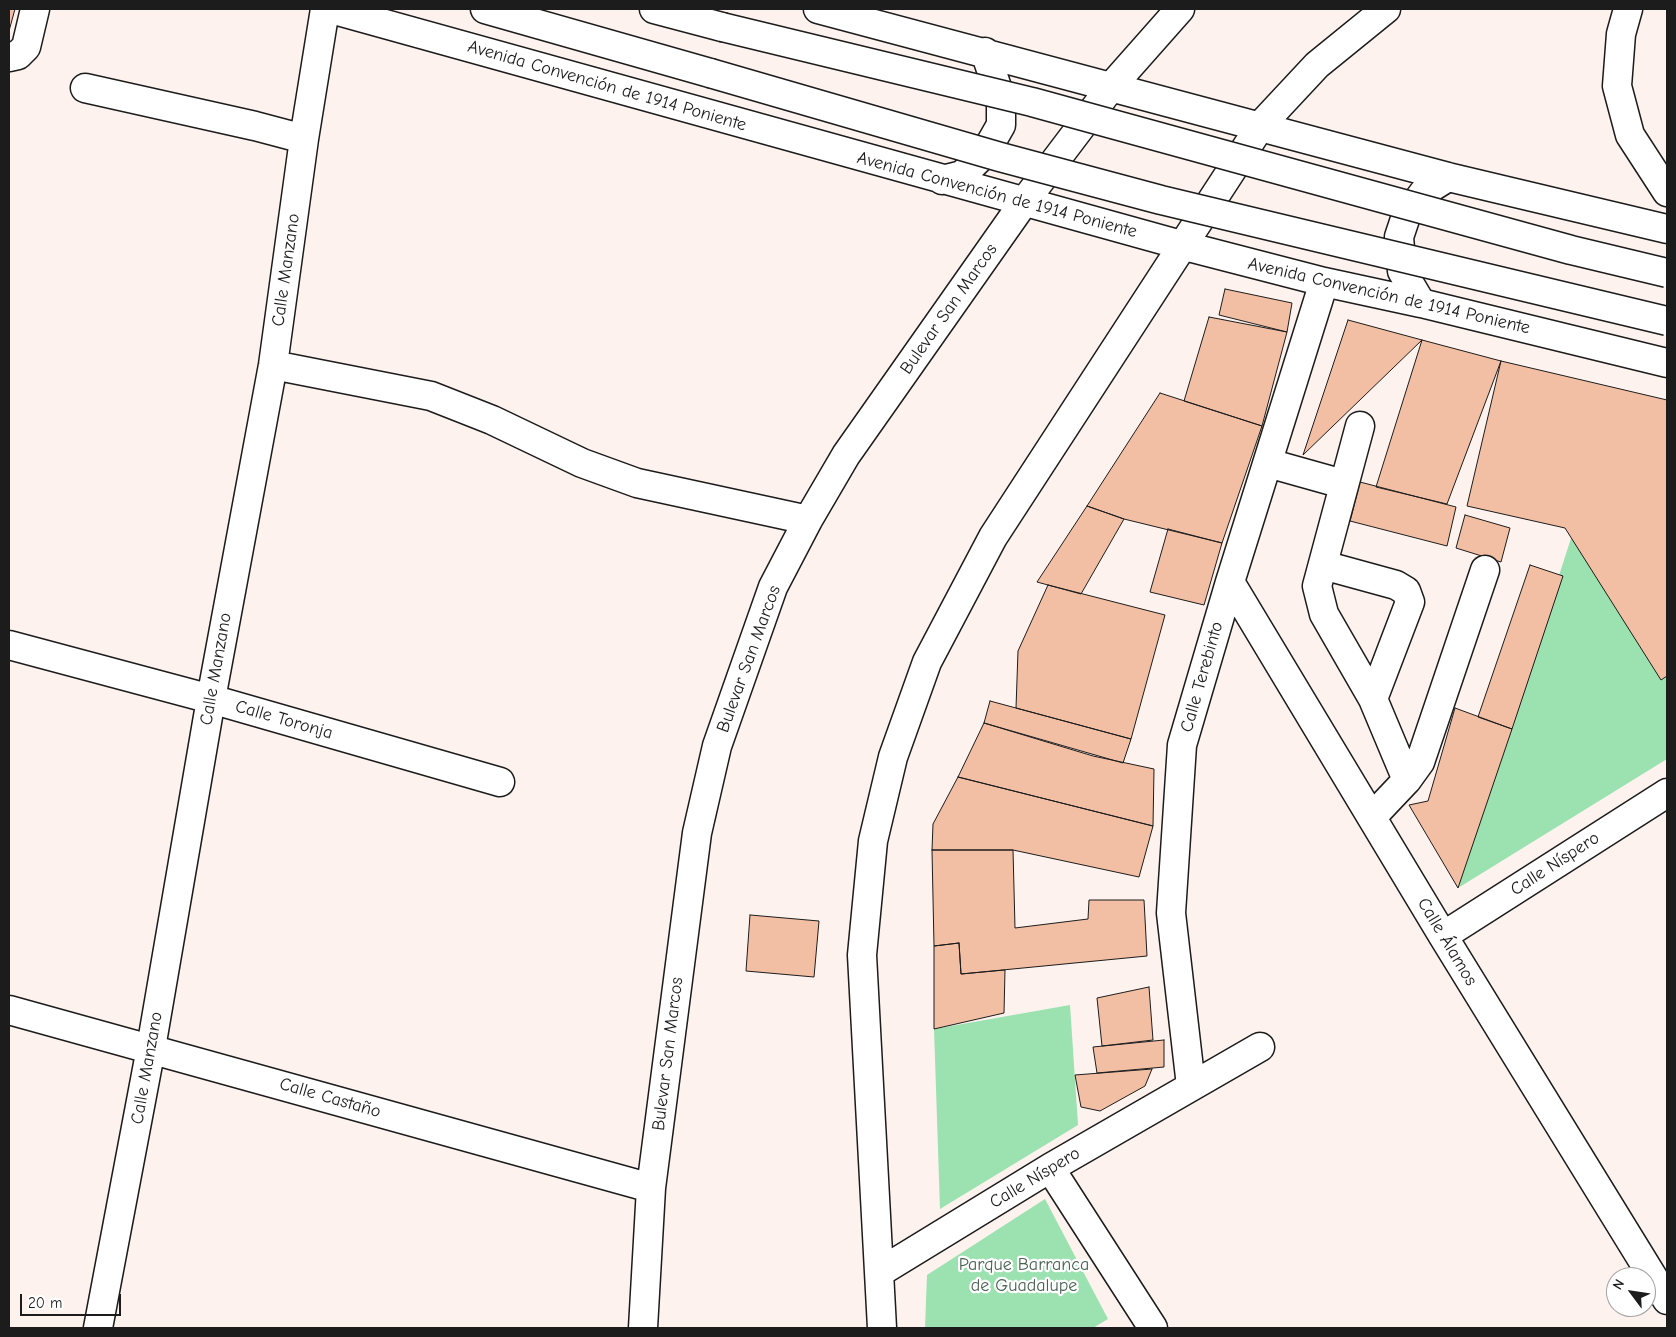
<!DOCTYPE html>
<meta charset="utf-8">
<style>
body{margin:0}
#map{position:relative;width:1676px;height:1337px;overflow:hidden;background:#fdf2ed;font-family:"Comic Neue",sans-serif}
canvas{display:block}
.frame{position:absolute;inset:0;border:10px solid #1c1c1c;pointer-events:none}
.north{position:absolute;left:1606px;top:1267px;width:50px;height:50px;box-sizing:border-box;background:#fff;border:1px solid #a4a4a4;border-radius:50%;rotate:301deg;font-size:14px;font-weight:700;line-height:20px;text-align:center;color:#1c1c1c}
.north::after{content:'';display:block;margin:auto;width:18px;height:22px;background:#1c1c1c;clip-path:polygon(50% 0,100% 100%,50% 72%,0 100%)}
.scale{position:absolute;left:20px;top:1294px;width:101px;height:22px;box-sizing:border-box;border:2px solid #1c1c1c;border-top:0;padding-left:6px;font-size:15px;line-height:18px;white-space:nowrap;color:#1c1c1c;-webkit-text-stroke:4px #fff;paint-order:stroke}
</style>
<div id="map">
<canvas width="1676" height="1337"></canvas>
<div class="frame"></div>
<div class="north">N</div>
<div class="scale">20 m</div>
</div>
<script>
const ctx = document.querySelector('canvas').getContext('2d');
ctx.lineJoin = 'round';
function fill(path, color) {
  ctx.fillStyle = color;
  ctx.fill(path, 'evenodd');
}
function shape(rows) {
  const path = new Path2D();
  for (const r of rows) {
    path.moveTo(r[0], r[1]);
    for (let i = 2; i < r.length; i += 2) path.lineTo(r[i], r[i + 1]);
  }
  return path;
}
function trace(path, color, width, dash) {
  ctx.strokeStyle = color;
  ctx.lineWidth = width;
  ctx.lineCap = dash ? 'butt' : 'round';
  ctx.setLineDash(dash || []);
  ctx.stroke(path);
}
function write(font, color, halo, rows, align = 'center') {
  ctx.font = font + ' "Comic Neue",sans-serif';
  ctx.lineWidth = 4.5;
  ctx.setLineDash([]);
  ctx.textBaseline = 'middle';
  ctx.strokeStyle = halo;
  ctx.fillStyle = color;
  for (const [text, x, y, turn = 0] of rows) {
    ctx.save();
    ctx.translate(x, y);
    ctx.rotate((+turn || 0) * Math.PI / 180);
    ctx.textAlign = isNaN(turn) ? turn : align;
    if (halo) ctx.strokeText(text, 0, 0);
    ctx.fillText(text, 0, 0);
    ctx.restore();
  }
}
const green = shape([
 [1574,529,1661,680,1667,676,1667,759,1458,888],
 [1070,1005,1078,1125,940,1209,934,1029],
 [1045,1199,1108,1319,1093,1328,925,1328,927,1275]
]);
const building = shape([
 [9,9,15,9,9,31,9,9],
 [1225,289,1292,303,1287,332,1219,315,1225,289],
 [1209,317,1287,332,1262,426,1184,401,1209,317],
 [1348,320,1422,340,1303,455,1348,320],
 [1422,340,1501,361,1447,504,1376,487,1422,340],
 [1501,361,1667,400,1667,676,1661,680,1565,528,1467,506,1501,361],
 [1160,393,1262,426,1222,543,1124,519,1087,506,1160,393],
 [1360,482,1456,507,1447,546,1350,521,1360,482],
 [1087,506,1124,519,1081,594,1037,582,1087,506],
 [1465,515,1510,528,1501,562,1456,548,1465,515],
 [1168,529,1222,543,1204,605,1150,592,1168,529],
 [1530,565,1563,576,1512,729,1478,717,1530,565],
 [1048,585,1165,615,1131,739,1016,708,1018,651,1048,585],
 [990,701,1131,739,1123,763,984,723,990,701],
 [1455,708,1512,729,1458,888,1409,805,1428,801,1455,708],
 [984,723,1093,756,1154,769,1153,826,958,777,984,723],
 [958,777,1153,826,1139,877,1013,850,932,850,933,824,958,777],
 [932,850,1013,850,1015,928,1088,919,1089,900,1144,900,1147,956,961,974,959,943,934,946,932,850],
 [750,915,819,921,814,977,746,971,750,915],
 [959,943,961,974,1005,970,1004,1013,934,1029,934,946,959,943],
 [1149,987,1153,1040,1102,1046,1097,998,1149,987],
 [1164,1040,1164,1067,1097,1073,1093,1047,1164,1040],
 [1152,1069,1145,1086,1100,1111,1081,1107,1075,1075,1152,1069]
]);
const minor = shape([
 [331,9,1181,245,1324,282,1421,303,1667,363],
 [818,9,1448,177,1667,229],
 [1628,9,1621,34,1617,86,1630,135,1667,192],
 [9,57,18,55,26,47,35,9],
 [85,88,255,126,304,139],
 [942,180,962,175,985,153,1001,125,1001,99,985,52],
 [1421,303,1402,271,1399,237,1406,216,1424,192,1448,177],
 [273,365,431,396,492,420,582,463,637,483,808,520],
 [1360,426,1317,586,1324,614,1373,699,1407,780],
 [1268,463,1343,484],
 [1323,565,1396,585,1406,591,1410,602,1373,699],
 [1230,582,1443,936,1667,1300],
 [9,645,211,699,500,782],
 [1372,817,1407,780,1420,762,1485,570],
 [1443,936,1667,793],
 [9,1010,651,1188],
 [1191,1086,1171,913,1182,745,1230,582,1324,282],
 [1050,1168,1153,1328],
 [880,1272,1050,1168,1260,1047],
 [98,1328,151,1048,211,699,273,365,304,139,325,9],
 [643,1328,651,1188,697,833,717,746,773,587,808,520,846,455,1024,202,1111,87,1180,9],
 [882,1328,862,955,873,841,893,757,927,662,993,537,1261,125,1317,65,1386,9]
]);
const major = shape([
 [485,9,710,73],
 [654,9,722,27]
]);
const majorBridge = shape([
 [722,27,1032,102,1571,250,1667,273],
 [710,73,1000,157,1161,200,1667,321]
]);
const streetNames = [
 ["Avenida Convención de 1914 Poniente",607,86,16],
 ["Avenida Convención de 1914 Poniente",997,195,15],
 ["Calle Manzano",286,270,-82],
 ["Avenida Convención de 1914 Poniente",1389,296,13],
 ["Bulevar San Marcos",949,309,-55],
 ["Bulevar San Marcos",749,659,-70],
 ["Calle Manzano",216,669,-80],
 ["Calle Terebinto",1202,677,-74],
 ["Calle Toronja",284,720,16],
 ["Calle Níspero",1555,864,-33],
 ["Calle Álamos",1447,942,59],
 ["Bulevar San Marcos",668,1054,-83],
 ["Calle Manzano",147,1068,-80],
 ["Calle Castaño",330,1098,16],
 ["Calle Níspero",1035,1178,-31]
];
const parkNames = [
 ["Parque Barranca",1024,1265],
 ["de Guadalupe",1024,1286]
];
fill(green, '#9be2b0');
fill(building, '#f3bfa4');
trace(building, '#1c1c1c', 1);
trace(minor, '#1c1c1c', 31);
trace(major, '#1c1c1c', 31);
trace(minor, '#fff', 28);
trace(major, '#fff', 28);
trace(majorBridge, '#1c1c1c', 31, []);
trace(majorBridge, '#fff', 28);
write('18px', '#1c1c1c', '#fff', streetNames);
write('18px', '#486150', '#fff', parkNames);
</script>
